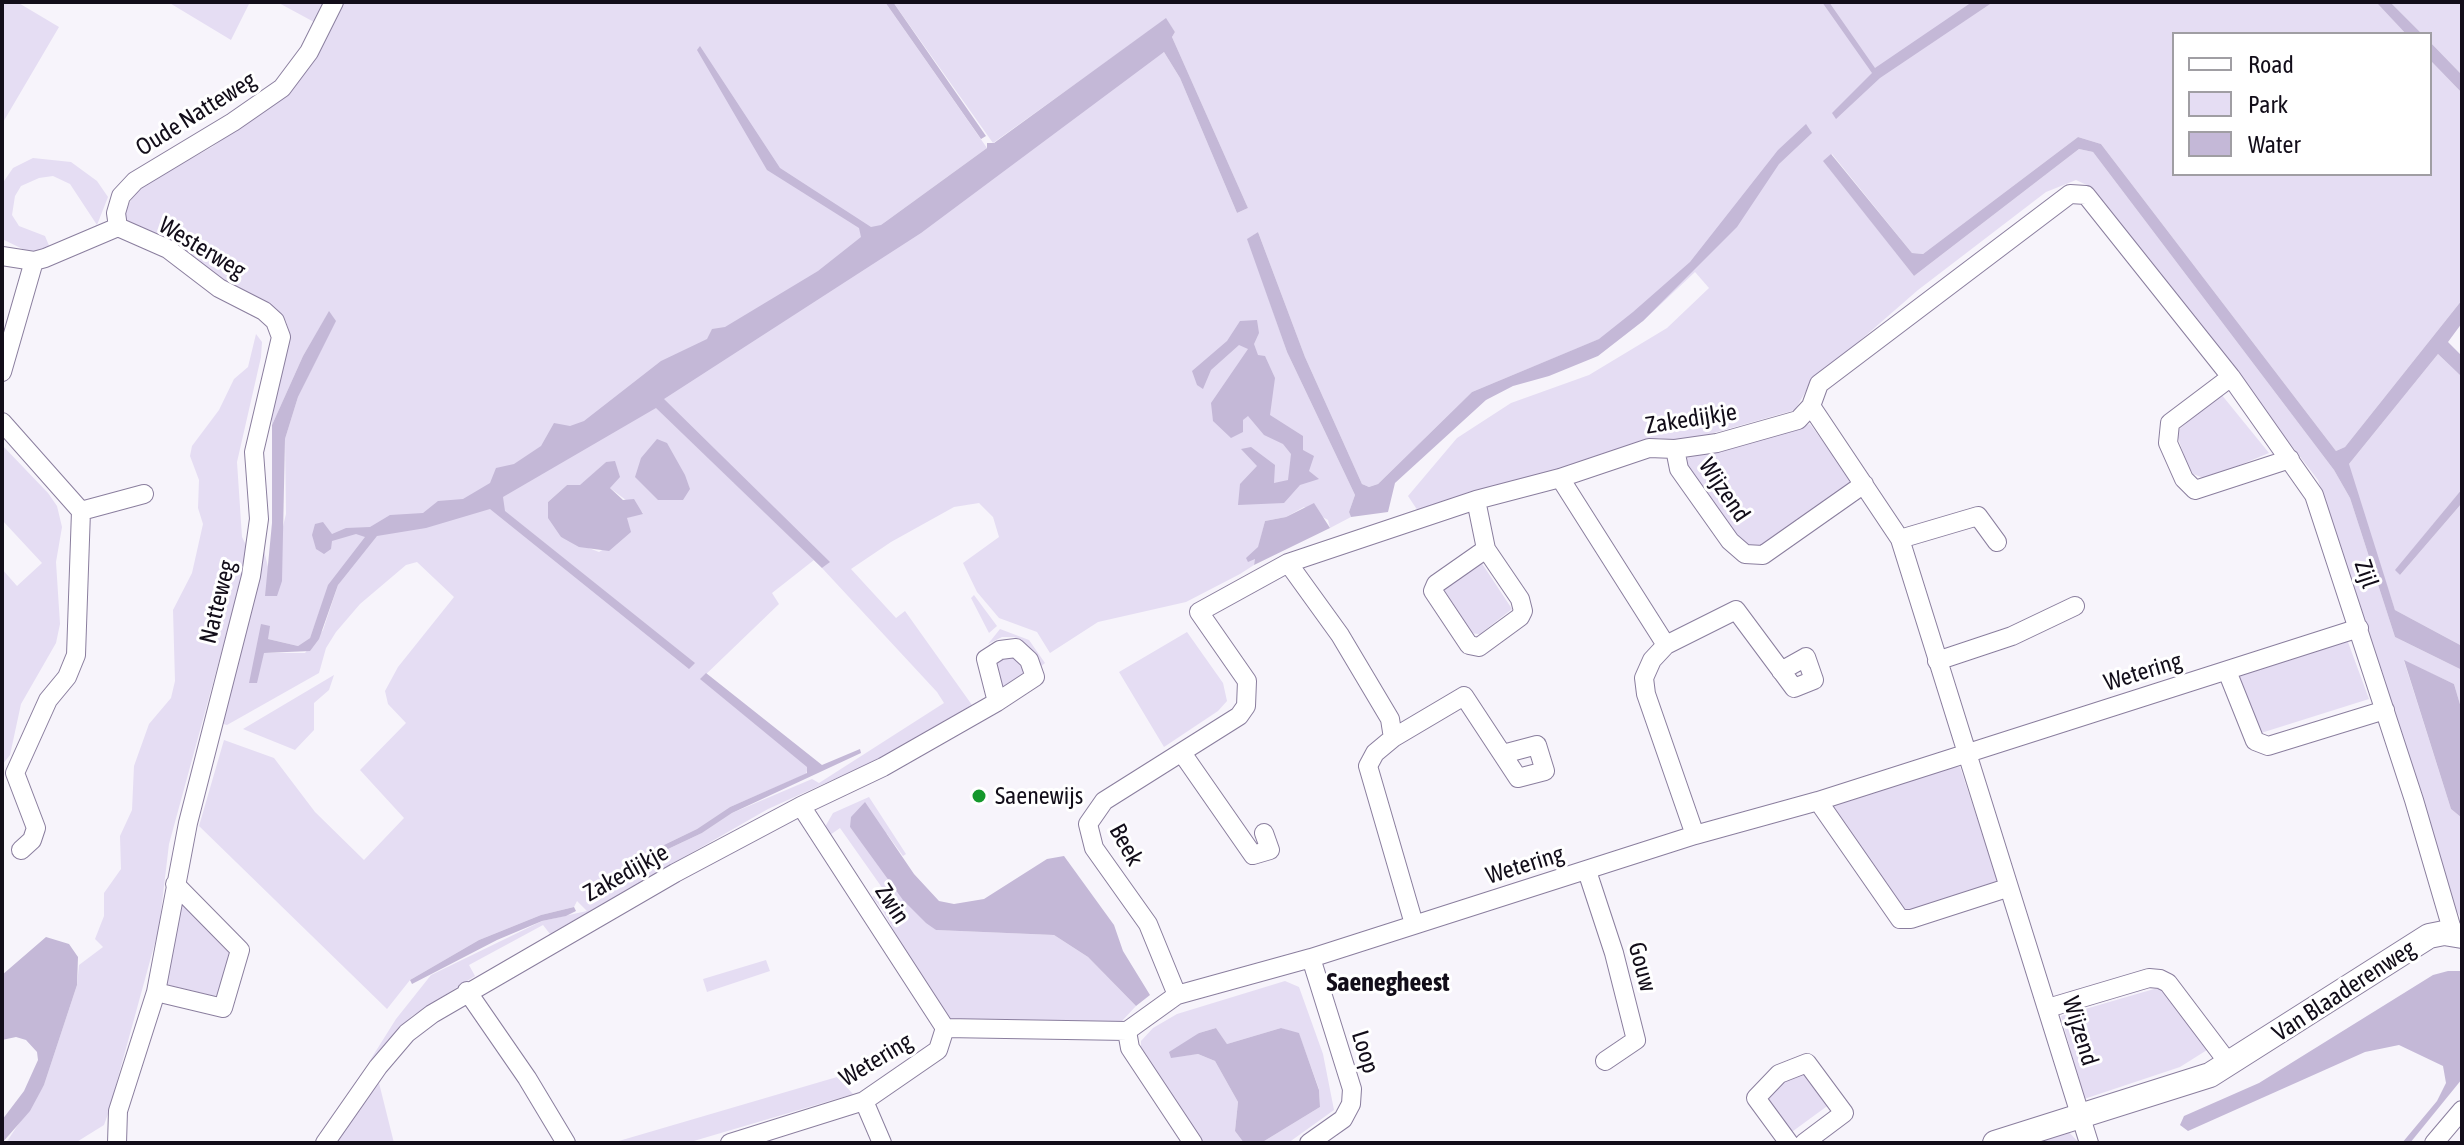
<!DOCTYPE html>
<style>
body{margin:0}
#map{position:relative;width:2464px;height:1145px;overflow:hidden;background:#f7f4fb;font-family:"Asap Condensed",sans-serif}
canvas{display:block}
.frame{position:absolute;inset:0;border:4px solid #120d19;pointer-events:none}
.legend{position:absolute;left:2172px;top:32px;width:260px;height:144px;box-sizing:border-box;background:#fff;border:2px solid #a09ea3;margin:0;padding:10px 14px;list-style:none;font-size:24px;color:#120d19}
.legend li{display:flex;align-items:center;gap:16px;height:40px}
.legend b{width:40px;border:2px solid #a09ea3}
</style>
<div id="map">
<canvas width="2464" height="1145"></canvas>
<div class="frame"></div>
<ul class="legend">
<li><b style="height:10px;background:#fff"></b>Road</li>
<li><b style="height:22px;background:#e5ddf3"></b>Park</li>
<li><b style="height:22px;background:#c4b8d7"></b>Water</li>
</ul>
</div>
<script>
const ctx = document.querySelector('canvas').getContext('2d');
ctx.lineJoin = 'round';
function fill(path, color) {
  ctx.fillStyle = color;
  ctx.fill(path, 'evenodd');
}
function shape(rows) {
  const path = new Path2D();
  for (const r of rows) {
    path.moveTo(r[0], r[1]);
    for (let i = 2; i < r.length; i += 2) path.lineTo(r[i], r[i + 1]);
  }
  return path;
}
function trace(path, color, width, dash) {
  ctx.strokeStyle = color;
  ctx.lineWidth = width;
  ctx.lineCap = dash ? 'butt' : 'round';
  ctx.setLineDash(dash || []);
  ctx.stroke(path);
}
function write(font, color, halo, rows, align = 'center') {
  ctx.font = font + ' "Asap Condensed",sans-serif';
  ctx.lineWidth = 6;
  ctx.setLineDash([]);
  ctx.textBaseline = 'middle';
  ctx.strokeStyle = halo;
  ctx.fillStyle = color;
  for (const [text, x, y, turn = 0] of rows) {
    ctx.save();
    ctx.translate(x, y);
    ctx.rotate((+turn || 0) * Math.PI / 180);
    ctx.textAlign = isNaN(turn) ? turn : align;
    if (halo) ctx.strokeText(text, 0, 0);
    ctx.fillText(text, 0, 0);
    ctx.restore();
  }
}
const green = shape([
 [2,2,17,2,59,27,2,124],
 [168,2,250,2,231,40],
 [277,2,324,2,314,22],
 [342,2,885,2,987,148,881,225,1164,52,1180,78,1237,213,1248,208,1172,37,1175,32,1166,19,993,143,893,2,2376,2,2406,34,2174,34,2174,174,2430,174,2430,60,2462,93,2462,300,2345,447,2336,451,2101,144,2078,137,1923,254,1912,253,1832,154,1824,161,1914,276,2079,149,2093,152,2334,470,2350,498,2395,637,2462,670,2462,711,2454,684,2404,661,2451,809,2462,818,2462,919,2454,907,2318,480,2093,188,2076,180,2046,192,1918,290,1810,384,1795,410,1678,443,1659,438,1418,511,1408,496,1457,438,1511,403,1589,375,1667,328,1709,288,1695,272,1643,321,1472,392,1378,484,1369,487,1362,484,1305,357,1258,232,1248,239,1287,352,1355,495,1349,512,1351,517,1330,528,1328,520,1304,507,1286,517,1265,521,1254,565,1240,574,1186,602,1098,622,1050,653,1037,632,999,618,977,592,963,563,999,537,993,517,979,503,954,507,891,542,851,569,896,618,905,611,972,705,890,754,768,809,550,934,543,925,469,965,475,976,412,1016,369,1062,396,1019,431,975,542,921,587,911,577,901,574,907,541,915,479,940,410,980,387,1009,199,826,224,740,274,758,315,812,364,860,404,818,360,770,406,723,388,704,385,691,398,667,454,597,417,562,406,565,360,604,336,632,326,648,319,673,227,725,220,723,262,542,269,571,266,596,286,514,285,439,298,397,335,321,329,312,303,356,272,425,272,410,290,335,286,321,275,311,228,287,130,225,124,214,137,188,212,147,288,93,316,55],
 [663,400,829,562,822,568,937,692,944,703,819,783,812,779,732,813,702,833,634,865,617,877,635,859,697,829,730,807,806,774,808,767,701,679,779,604,772,593,814,560,656,407],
 [606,462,610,488,643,513,626,518,622,538,599,552,561,537,548,502,567,485,580,486],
 [347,570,338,585,323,630,305,653,263,653,250,683,257,650,268,639,298,646,310,638,329,585],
 [2390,2,2462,2,2462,75,2430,42,2430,34,2422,34],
 [33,158,71,162,97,181,108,197,97,225,70,184,53,176,39,178,21,186,15,196,12,215,19,226,45,236,50,248,31,253,2,239,2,184,13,168],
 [256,334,262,342,261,357,237,462,242,537,249,551,169,844,159,928,108,1114,104,1125,75,1143,6,1143,44,1085,77,985,79,965,103,947,95,939,104,916,104,893,121,869,120,836,132,810,134,766,149,724,171,698,175,681,173,610,192,573,203,524,198,508,199,480,190,456,192,446,219,410,234,379,248,367],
 [2438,354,2462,377,2462,489,2396,570,2400,575,2462,503,2462,646,2395,610,2349,473,2349,464],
 [2221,394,2269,453,2206,479,2193,474,2187,464,2176,432],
 [1810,424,1852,481,1748,555,1682,457],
 [2,445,48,493,57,506,62,527,56,562,60,624,56,643,21,704,10,755,2,765,2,569,17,586,42,563,2,520],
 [1481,562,1512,609,1480,634,1466,633,1443,590],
 [974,595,997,626,989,633,971,598],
 [1000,629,1029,640,1045,663,1040,667,1024,642,1014,637,1002,637,988,644],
 [1187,632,1223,683,1227,701,1218,711,1164,747,1119,672],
 [2345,634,2369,699,2261,733,2236,674],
 [1016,653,1026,665,1025,675,999,693,994,662],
 [334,675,329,690,314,703,314,730,295,750,243,729],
 [1960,767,1999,884,1901,913,1827,803,1929,769],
 [869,797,906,854,903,856,887,834,850,827,936,930,1054,935,1088,957,1136,1006,1122,1021,951,1021,934,1005,882,909,872,897,883,889,840,828,830,835,825,827,833,813],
 [187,902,188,910,234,958,224,990,215,996,164,984,178,904],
 [766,960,770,971,707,992,703,979],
 [1285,981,1299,987,1323,1054,1334,1110,1288,1143,1261,1143,1320,1107,1319,1089,1299,1034,1281,1028,1227,1044,1216,1028,1199,1033,1172,1057,1198,1054,1215,1061,1238,1102,1235,1131,1244,1143,1204,1143,1141,1057,1141,1041,1153,1028,1177,1014],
 [2161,987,2207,1050,2180,1067,2084,1099,2061,1016],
 [1793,1071,1806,1071,1830,1104,1789,1134,1768,1104,1769,1093],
 [837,1077,853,1094,687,1143,612,1143],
 [379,1083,394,1143,337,1143,363,1104],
 [2067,1130,2079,1143,2026,1143]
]);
const water = shape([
 [885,2,893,2,986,136,981,139],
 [1822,2,1829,2,1875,68,1972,2,1993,2,1880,78,1836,119,1832,113,1872,73],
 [2376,2,2390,2,2422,34,2406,34],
 [1166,18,1175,32,1172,37,1248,208,1237,213,1180,78,1164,52,921,233,664,399,830,562,822,568,656,408,503,497,505,511,695,663,689,669,490,509,426,528,377,536,338,585,319,639,310,651,264,653,257,683,249,683,261,624,270,626,268,639,298,646,310,638,328,585,365,537,356,534,332,541,331,549,324,554,316,549,312,535,315,524,323,522,332,534,346,528,370,527,390,515,423,513,438,501,463,499,490,483,496,468,514,464,541,446,554,423,570,426,584,421,661,361,707,339,712,329,725,327,818,271,861,237,859,228,767,170,697,50,700,46,780,168,871,227,881,225,987,148,987,143,994,143],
 [2430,42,2462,75,2462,93,2430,60],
 [1806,124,1812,133,1779,164,1737,227,1643,321,1598,356,1549,376,1513,386,1486,400,1395,483,1388,512,1351,517,1349,512,1355,495,1287,352,1247,239,1258,232,1305,357,1362,484,1369,487,1378,484,1472,392,1599,339,1633,312,1690,262,1778,150],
 [2078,137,2101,144,2336,451,2345,447,2462,300,2462,323,2448,342,2462,356,2462,377,2438,354,2349,464,2395,610,2462,646,2462,670,2395,637,2350,498,2334,470,2093,152,2079,149,1914,276,1823,161,1831,154,1912,253,1923,254],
 [329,311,336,321,298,397,285,439,282,581,277,596,265,596,272,523,272,425,303,356],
 [1257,320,1259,333,1254,344,1258,355,1265,356,1275,378,1270,415,1303,436,1303,450,1314,456,1309,471,1319,479,1300,485,1284,503,1238,505,1240,484,1257,466,1241,449,1251,447,1275,465,1274,483,1288,480,1291,454,1283,444,1264,435,1248,416,1243,420,1243,432,1231,438,1213,421,1211,403,1248,349,1239,345,1211,370,1203,389,1197,385,1192,371,1227,341,1240,321],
 [657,439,667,443,685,475,690,489,683,500,658,500,635,477,641,458],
 [615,461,620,477,610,488,623,500,634,499,643,514,627,518,631,532,609,551,579,547,561,537,548,518,548,502,567,485,580,485,606,462],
 [2462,489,2462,503,2400,575,2395,570],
 [1314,503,1330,528,1254,565,1255,559,1248,562,1246,558,1258,547,1265,521,1286,517],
 [2404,660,2454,684,2462,711,2462,818,2451,809],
 [706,673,822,765,860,749,861,753,732,813,702,833,634,865,610,883,608,878,635,859,697,829,730,807,807,773,807,767,700,679],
 [865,802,914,874,939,901,954,904,984,899,1047,859,1064,856,1114,925,1123,951,1150,995,1136,1006,1088,957,1054,935,936,930,926,923,903,900,850,827,851,817],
 [574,907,576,911,566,916,542,921,497,940,412,984,410,980,479,940,541,915],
 [46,937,69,944,78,957,77,985,44,1085,30,1111,2,1143,2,1120,24,1091,38,1060,37,1052,26,1040,16,1037,2,1040,2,975],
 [2448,971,2462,971,2462,1079,2410,1143,2402,1143,2437,1101,2446,1083,2443,1066,2399,1045,2365,1052,2188,1131,2180,1125,2184,1116,2259,1083,2433,975],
 [1216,1028,1227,1044,1281,1028,1299,1033,1319,1090,1320,1107,1261,1143,1244,1143,1235,1131,1238,1102,1215,1061,1198,1054,1171,1058,1169,1052,1199,1033]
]);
const minor = shape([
 [118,227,116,213,121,196,135,181,233,122,282,88,309,52,334,2],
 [2,256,34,261,45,258,118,227,168,249,219,288,264,311,275,321,281,337,254,452,259,519,251,576,188,823,156,992,118,1111,117,1143],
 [2,372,34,261],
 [2231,377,2170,423,2168,443,2184,479,2195,490,2290,459],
 [1811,406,1900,539,2089,1143],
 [2,422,81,511,76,655,67,677,48,700,15,773],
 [1675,449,1679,469,1730,541,1745,554,1763,555,1864,484],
 [1560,478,1666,645,1652,660,1644,678,1646,694,1695,835],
 [1476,500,1486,549,1520,599,1523,611,1520,617,1479,647,1469,645,1433,591,1436,584,1486,549],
 [81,511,144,494],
 [1900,539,1978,516,1997,542],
 [1288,563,1340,635,1390,719,1393,738,1375,753,1368,766,1414,924],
 [1666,645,1736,610,1794,688,1814,680,1806,657,1781,671],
 [1937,661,2012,636,2075,606],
 [2227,671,2255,741,2268,746,2385,710],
 [1393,738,1464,696,1518,778,1545,771,1537,745,1503,754],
 [1182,753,1253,855,1270,850,1264,833],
 [15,773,36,828,32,840,21,850],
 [1818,801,1900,919,1911,919,2007,888],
 [801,806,945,1028],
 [1587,871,1614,953,1636,1040,1605,1061],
 [467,991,527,1078,566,1143],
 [156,992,223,1008,240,950,175,884],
 [1177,995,1148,924,1094,848,1088,824,1104,801,1239,716,1246,706,1247,681,1199,612,1288,563,1476,500,1560,478,1649,448,1675,449,1717,443,1798,420,1811,406,1819,384,2070,194,2086,195,2231,377,2314,495,2414,800,2451,926,2450,933],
 [2048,1008,2149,978,2160,979,2168,983,2230,1065],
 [1127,1031,1130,1048,1193,1143],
 [864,1101,882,1143],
 [325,1143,378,1067,407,1033,432,1014,675,873,801,806,883,767,997,702,1035,677,1029,660,1016,648,1000,650,986,659,997,702],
 [730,1143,864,1101,938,1050,945,1028,1127,1031,1177,995,1311,958,1695,835,1818,801,2359,628],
 [1309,1143,1343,1119,1351,1104,1352,1089,1311,958],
 [1789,1143,1756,1098,1779,1074,1807,1063,1844,1113,1804,1143],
 [2434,1143,2462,1110]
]);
const tertiary = shape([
 [1995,1143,2210,1075,2429,936,2444,933,2462,936]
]);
const markers = [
 [979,796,8,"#15982c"]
];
const streetNames = [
 ["Oude Natteweg",196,114,-32],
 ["Westerweg",202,248,31],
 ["Zakedijkje",1691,419,-9],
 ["Wijzend",1724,490,56],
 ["Zijl",2366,574,71],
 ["Natteweg",218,602,-76],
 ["Wetering",2143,672,-17],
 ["Beek",1126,845,61],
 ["Wetering",1525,865,-17],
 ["Zakedijkje",626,873,-29],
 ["Zwin",892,904,57],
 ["Gouw",1642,967,75],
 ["Van Blaaderenweg",2344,991,-33],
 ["Wijzend",2080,1031,73],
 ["Loop",1365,1052,73],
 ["Wetering",876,1060,-31]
];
const poiNames = [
 ["Saenewijs",995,796]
];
const neighbourhoodNames = [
 ["Saenegheest",1388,983]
];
fill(green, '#e5ddf3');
fill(water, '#c4b8d7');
trace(minor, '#8a7e9e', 20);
trace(tertiary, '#8a7e9e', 26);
trace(minor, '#fff', 18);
trace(tertiary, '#fff', 24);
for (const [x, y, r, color] of markers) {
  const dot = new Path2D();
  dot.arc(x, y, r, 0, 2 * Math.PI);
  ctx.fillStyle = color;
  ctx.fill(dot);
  trace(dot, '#fff', 3);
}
write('24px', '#120d19', '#fff', streetNames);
write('24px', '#120d19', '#fff', poiNames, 'left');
write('bold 26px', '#120d19', '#fff', neighbourhoodNames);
</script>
